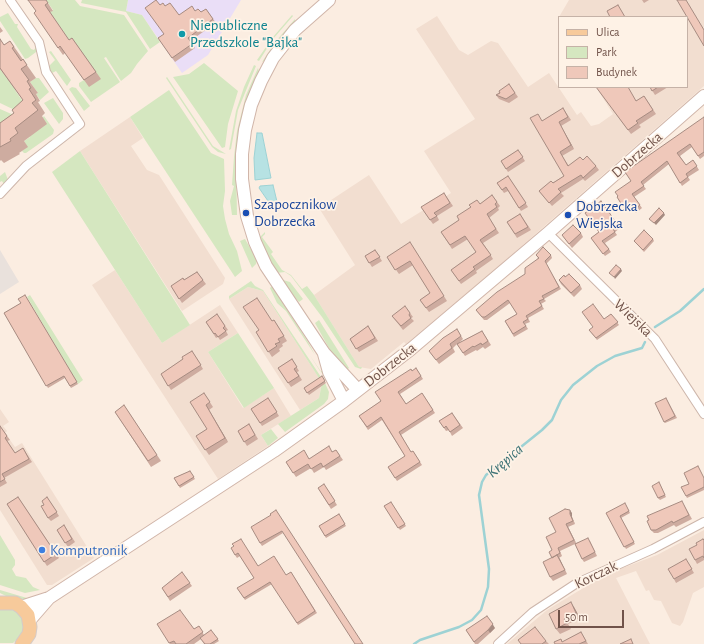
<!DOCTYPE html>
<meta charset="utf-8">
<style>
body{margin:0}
#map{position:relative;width:704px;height:644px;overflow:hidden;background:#fbede1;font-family:"Alegreya Sans",sans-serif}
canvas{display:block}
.legend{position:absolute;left:558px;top:16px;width:130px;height:72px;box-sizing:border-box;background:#fef2e6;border:1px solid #c5b2a7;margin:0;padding:5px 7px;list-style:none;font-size:12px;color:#705249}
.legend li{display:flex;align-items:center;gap:8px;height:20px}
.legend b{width:20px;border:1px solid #c5b2a7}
.scale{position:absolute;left:558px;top:610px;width:66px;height:18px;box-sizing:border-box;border:2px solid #705249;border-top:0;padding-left:5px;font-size:12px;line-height:14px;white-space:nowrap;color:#705249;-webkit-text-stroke:3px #fef2e6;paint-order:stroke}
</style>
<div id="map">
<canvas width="704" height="644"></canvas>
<ul class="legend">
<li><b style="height:5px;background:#f7ca9b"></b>Ulica</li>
<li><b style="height:11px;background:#d5e7c0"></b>Park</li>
<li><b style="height:11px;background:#efc8ba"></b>Budynek</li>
</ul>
<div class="scale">50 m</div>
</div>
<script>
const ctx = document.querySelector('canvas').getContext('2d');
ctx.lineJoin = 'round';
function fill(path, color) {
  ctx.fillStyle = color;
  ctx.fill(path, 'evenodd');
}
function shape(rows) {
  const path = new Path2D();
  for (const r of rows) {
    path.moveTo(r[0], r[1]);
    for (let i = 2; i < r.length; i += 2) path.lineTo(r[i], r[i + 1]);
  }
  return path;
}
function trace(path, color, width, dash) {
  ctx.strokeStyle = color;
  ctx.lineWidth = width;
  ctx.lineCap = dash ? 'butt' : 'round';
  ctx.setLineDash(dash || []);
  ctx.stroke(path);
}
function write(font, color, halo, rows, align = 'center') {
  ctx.font = font + ' "Alegreya Sans",sans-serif';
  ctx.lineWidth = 3.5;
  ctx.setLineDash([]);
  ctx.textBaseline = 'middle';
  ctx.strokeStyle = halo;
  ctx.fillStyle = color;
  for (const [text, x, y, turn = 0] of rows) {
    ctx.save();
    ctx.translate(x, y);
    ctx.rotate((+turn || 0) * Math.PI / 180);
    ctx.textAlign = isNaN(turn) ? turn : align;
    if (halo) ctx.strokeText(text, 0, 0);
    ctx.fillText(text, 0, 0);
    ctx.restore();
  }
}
const residential = shape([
 [569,0,704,0,704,86,499,266,406,344,404,342,371,369,359,367,314,295,355,265,319,208,369,175,401,224,451,193,424,151,475,119,416,29,437,16,459,50,468,55,491,41,498,43,528,87,549,73,577,115,581,112,591,126,599,124,613,114,596,87,687,87,687,17,559,17],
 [130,117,143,138,131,146,147,170,159,175,225,278,223,284,182,311,80,151],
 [115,270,162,343,220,305,238,333,208,352,243,408,274,388,291,416,261,435,268,446,218,479,92,285],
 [248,287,263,291,322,383,319,398,300,410,229,299],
 [0,409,9,422,3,426,7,431,5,433,15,447,22,443,94,558,52,585,47,585,0,510],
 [704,530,704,587,693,593,683,622,680,626,672,623,661,601,654,600,649,590,646,591,636,571,616,578,650,644,507,644,547,610,580,590,612,572,657,555]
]);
const industrial = shape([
 [0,250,19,282,0,294]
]);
const education = shape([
 [128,0,241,0,208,55,182,73,142,15,126,11]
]);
const green = shape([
 [46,0,75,0,80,6,124,15,148,51,137,64,131,73,121,81,106,57,104,58,120,82,91,102,79,86,79,83,84,80,74,47,50,12,53,10],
 [82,0,128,0,126,11,142,15,160,42,150,49,126,12,81,3],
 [8,13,15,24,18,24,17,27,31,49,34,50,36,47,36,52,28,58,25,59,0,21,0,17],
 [292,15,293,16,273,39,259,61,257,60,273,37],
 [295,19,295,22,281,38,266,60,262,62,276,41],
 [51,51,71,80,67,86,56,71,50,74,49,66,55,60,49,52],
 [204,63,238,91,228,124,225,147,222,148,173,77,189,74],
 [254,65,256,66,238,110,231,149,229,150,236,111,244,87],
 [258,68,259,72,238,134,236,158,237,215,232,215,230,201,234,186,232,185,234,157,237,131,246,95],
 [0,69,16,89,15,90,22,100,23,100,21,113,0,103],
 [167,77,213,146,226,154,218,152,212,147,166,78],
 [36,78,39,78,49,92,40,100,36,94,38,93,30,82],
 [72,87,76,88,90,106,84,111,69,89],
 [169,90,211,153,224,159,225,191,223,206,225,219,229,234,237,251,242,271,235,277,130,117],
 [53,98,63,113,63,119,59,124,44,103],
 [0,109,16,116,0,142],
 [44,116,54,130,53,134,26,153,24,153,22,151,27,147,24,141,30,137,29,135],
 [80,151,190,325,162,343,52,172],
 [5,172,8,180,5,186,2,181,0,182,0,176],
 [265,232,265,234,262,237,273,252,271,254,282,270,291,275,302,289,307,286,314,295,359,367,362,367,361,369,355,367,322,317,291,276,285,272,276,273,259,238],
 [245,239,257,260,256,264,252,268,240,241],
 [283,280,290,282,303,299,299,302,284,286,280,281],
 [251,281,255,286,263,290,325,383,329,392,328,399,324,404,285,432,278,424,319,398,322,383,263,291,248,287,229,299,229,296],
 [272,286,308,342,315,355,286,311,277,303,270,288],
 [30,295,83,380,78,384,27,297],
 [280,309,320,371,323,371,328,382,309,354],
 [319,320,349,368,346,371,330,350,315,323],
 [238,333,274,388,244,408,208,352],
 [271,429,278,438,268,446,261,435],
 [0,535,15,560,15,565,12,569,16,576,26,578,33,587,40,590,25,593,0,585],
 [0,590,27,598,30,601,10,598,0,593],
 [0,609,13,609,22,617,24,629,22,635,13,643,0,643]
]);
const water = shape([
 [257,133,262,133,271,178,255,180,254,158,257,133],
 [273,185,279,210,275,211,259,188,260,186,273,185]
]);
const stream = shape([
 [655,327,680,311,704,289],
 [414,644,420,640,459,627,472,620,481,610,488,587,489,569,479,495,482,482,486,475,542,430,552,420,561,400,573,385,597,366,615,356,642,348,645,342]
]);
const street = shape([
 [0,194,26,166,80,124,46,72,39,42,10,0],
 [548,233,655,339,704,414],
 [498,644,533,612,577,583,653,549,704,522]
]);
const secondary = shape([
 [329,0,295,30,273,58,261,81,251,105,245,130,242,154,242,179,247,216,255,242,266,266,324,353,358,390],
 [324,354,329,372,344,401],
 [21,607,49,598,274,451,344,401,411,349,548,233,704,96],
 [29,621,49,598]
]);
const primary = shape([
 [0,603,15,603,21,607,28,615,30,627,29,634,22,644]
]);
const wall = shape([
 [46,0,53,11,50,12,69,40,72,38,101,79,89,87,65,53,63,55,58,48,36,11],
 [642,0,649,0,644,3],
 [160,5,165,6,179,15,195,11,201,12,206,9,216,23,190,41,195,48,175,62,158,38,164,34],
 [0,27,3,31,0,33],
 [0,39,4,45,10,41,36,78,30,82,38,93,36,94,40,101,38,102,45,113,42,116,47,124,24,141,28,147,19,153,20,154,4,163,1,160,0,161,0,123,14,113,23,100,0,69],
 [509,84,518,97,509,103,499,99,496,95],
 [596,87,636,101,644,96,656,114,639,125,641,127,631,134],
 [650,87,668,87,655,95],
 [563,108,571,120,561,126,574,149,562,156,569,166,583,160,596,166,599,170,585,181,583,179,561,193,564,196,552,206,539,191,564,176,542,121],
 [704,117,704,156,700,159,692,147,680,156,686,165,693,160,699,170,688,177,690,180,682,186,669,164,643,185,646,189,634,197,642,208,636,213,630,204,624,208,617,197,631,181],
 [518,150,525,161,508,172,501,161],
 [508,176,528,207,521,211,508,191,504,193,497,183],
 [444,193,453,206,437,216,439,220,433,224,421,207],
 [492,195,500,206,498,208,499,210,489,218,499,233,483,243,493,259,476,271,477,273,461,284,451,270,476,252,468,239,452,249,441,232,459,220],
 [601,201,620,228,615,232,617,235,605,243,611,252,605,256,591,238,599,232],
 [520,214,531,230,517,238,507,222],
 [581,233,583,237,572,248,562,235],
 [653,239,654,241,644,252,634,241],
 [413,247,447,301,429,312,420,300,430,293,413,265,399,274,387,257],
 [375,250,382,261,372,267,365,256],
 [536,255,551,255,552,258,546,264,561,289,544,299,546,301,541,304,544,309,528,318,530,322,525,324,528,329,514,337,505,321,517,314,510,303,487,320,484,320,476,310,525,274,538,258],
 [197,272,206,284,182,303,171,286,184,280],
 [565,277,580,285,582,289,574,297,561,284,559,280],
 [25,295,78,384,71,388,65,378,48,388,4,313,21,303],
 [410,313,413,317,411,318,414,321,403,330,392,316],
 [217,314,228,330,226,331,228,335,220,340,218,337,216,338,206,322],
 [611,314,619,325,597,340,589,330],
 [274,320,287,341,282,344,283,346,279,349,280,351,272,357,256,332],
 [368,326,378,341,359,352,350,339],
 [457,329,463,339,459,343,482,331,491,345,485,349,483,347,477,351,476,350,465,356,457,344,453,348,455,352,439,364,429,351],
 [192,351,203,369,171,390,161,374,183,359],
 [292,359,299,371,297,372,302,380,291,387,278,368],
 [416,368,423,379,400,394,406,404,422,393,435,413,401,435,411,452,413,451,422,465,397,481,388,467,405,456,382,420,368,430,359,416,381,401],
 [323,378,326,383,309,395,304,388],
 [204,393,213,407,209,410,228,442,209,455,196,436,207,429],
 [268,398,279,416,262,426,251,409],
 [666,398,677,418,665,423,664,422],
 [124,405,161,461,151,467,115,412],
 [452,413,463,428,452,436,449,430,446,431,439,421],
 [249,424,258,439,247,446,238,431],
 [0,426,10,440,7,441,15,453,23,448,32,462,4,478,7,483,0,487],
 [336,450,343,460,326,470,324,467,314,473,311,468,296,477,286,462,309,459,332,452],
 [190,471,195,479,180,488,174,478],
 [704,477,704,490,687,498,686,496],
 [659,482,666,497,660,500,658,498],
 [324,484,337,505,331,509,318,488],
 [18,497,59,558,47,566,7,504],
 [47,497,59,516,51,521,48,518,44,505],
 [391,502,406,526,400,530,384,506],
 [626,505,630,513,621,518,635,544,626,549,606,513],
 [684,505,692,519,676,527,674,525,658,533,654,533,651,530],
 [572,513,572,517,575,524,568,527,576,543,590,541,597,556,584,562,582,559,575,544,560,551,562,556,559,558,567,574,553,581,550,577,552,550,556,532],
 [339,514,346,526,326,538,319,526],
 [271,515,283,533,262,546,260,543],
 [64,525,75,542,68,547,57,530],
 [704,540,704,560,697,564,695,560,697,545],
 [234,546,258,566,286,575,291,572,317,613,298,625,272,584,245,600,237,588,254,578,240,556,237,558,235,555],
 [688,563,694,573,676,583,674,579],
 [182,572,192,586,170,601,162,588],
 [574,607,580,618,568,624,571,629,560,634,556,629],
 [157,624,194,629,199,626,204,635,211,630,219,641,214,644,204,644,201,639,194,644,170,644],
 [495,628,490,633,478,644,475,644,466,630],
 [581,632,588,644,555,644,563,642],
 [518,640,546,641,549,644,521,644]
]);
const shadedWall = shape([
 [559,122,561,126,574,149,571,145],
 [664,213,665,215,656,225,654,223],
 [621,269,622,271,615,279,614,277],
 [206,405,209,410,228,442,225,438],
 [570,510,572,513,572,517,575,524,570,514],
 [566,524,568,527,576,543,574,540],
 [557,555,560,559,567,574,565,570],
 [571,602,574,607,580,618,576,613],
 [490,620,495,628,490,633,488,630]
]);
const building = shape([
 [28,0,46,0,48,3,45,5,69,40,72,38,96,72,84,80,60,46,58,48,34,13,36,11,28,0],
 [156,0,160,5,163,3,165,6,170,3,179,15,192,6,195,11,198,9,201,12,206,9,213,19,188,38,192,44,172,58,158,38,164,34,145,8,156,0],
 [677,0,686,0,704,30,704,46,677,0],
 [618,5,625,17,610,17,607,11,618,5],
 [0,39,4,45,10,41,14,47,12,48,21,61,23,59,27,65,21,69,29,80,27,81,31,88,29,89,36,100,32,103,38,110,15,128,18,133,10,139,11,141,0,147,0,123,14,113,12,110,23,100,0,68,0,39],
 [509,84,515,93,506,99,496,95,500,93,499,91,509,84],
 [596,87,628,87,636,101,644,96,653,110,636,121,638,123,628,130,596,87],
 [650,87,658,87,652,91,650,87],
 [563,108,568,117,559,122,571,145,560,152,568,166,580,157,583,160,587,156,596,166,583,178,581,175,558,189,561,192,549,203,539,191,551,181,553,183,564,176,530,118,538,114,542,121,563,108],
 [704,117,704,152,698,156,690,144,677,153,686,165,693,160,697,166,686,174,688,177,680,183,667,161,641,182,644,186,632,194,640,205,634,210,627,201,622,205,617,197,618,196,615,192,631,181,625,172,704,117],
 [518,150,523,157,506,169,501,161,518,150],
 [508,176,526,203,519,208,506,187,502,190,497,183,508,176],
 [444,193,450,203,434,213,437,216,430,220,421,207,444,193],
 [492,195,497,202,495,204,497,207,487,214,496,229,480,240,491,255,473,267,475,269,459,281,451,270,476,252,465,236,450,245,441,232,459,220,457,216,471,207,469,205,477,200,480,204,492,195],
 [601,201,618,225,613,229,615,232,602,241,609,249,603,254,591,238,599,232,585,213,601,201],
 [659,208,664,213,654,223,649,219,659,208],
 [520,214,528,227,515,234,507,222,520,214],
 [573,225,581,233,569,244,562,235,573,225],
 [644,230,653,239,643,250,634,241,644,230],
 [410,242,444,296,426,308,420,300,430,293,410,261,395,270,387,257,410,242],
 [543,247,551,255,545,261,559,287,542,296,544,299,539,301,542,306,526,316,528,319,523,322,526,326,513,334,505,321,517,314,508,300,485,317,482,317,476,310,497,292,525,274,525,268,539,258,536,255,543,247],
 [375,250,380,257,369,263,365,256,375,250],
 [616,265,621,269,614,277,609,273,616,265],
 [197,272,203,280,179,299,171,286,183,278,184,280,197,272],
 [569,274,580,285,571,293,559,280,564,275,565,277,569,274],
 [25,295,77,382,70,386,64,376,46,386,4,313,21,303,18,299,25,295],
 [257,298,272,321,274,320,284,336,278,339,280,342,275,344,277,346,268,352,256,332,259,330,243,307,257,298],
 [593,304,604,319,611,314,618,322,596,338,589,330,593,327,582,312,593,304],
 [405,306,410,313,409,315,411,318,401,326,392,316,405,306],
 [217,314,225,326,223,328,226,331,218,337,215,333,214,334,206,322,217,314],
 [368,326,375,338,356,349,350,339,368,326],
 [457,329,461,336,450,344,452,348,436,360,429,351,443,338,457,329],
 [482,331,488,341,482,345,481,343,474,347,473,346,463,353,457,344,482,331],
 [192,351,201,365,168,386,161,374,183,359,182,357,192,351],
 [292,359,297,367,294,369,299,376,288,383,278,368,292,359],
 [416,368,421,376,398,392,406,404,422,393,433,410,399,432,411,452,413,451,420,462,395,478,388,467,405,456,381,417,367,427,359,416,381,401,375,392,411,369,412,371,416,368],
 [322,376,325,381,307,393,304,388,322,376],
 [204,393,210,402,206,405,225,438,205,450,196,436,207,429,190,402,204,393],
 [268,398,277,412,260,423,251,409,268,398],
 [666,398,675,416,664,422,655,403,666,398],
 [124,405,157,455,148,461,115,412,124,405],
 [452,413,460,425,450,432,446,426,444,428,439,421,452,413],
 [249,424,255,435,244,442,238,431,249,424],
 [0,426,7,436,5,438,15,453,23,448,29,459,2,474,5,479,0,482,0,426],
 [329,446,332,452,336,450,340,456,323,467,321,463,311,469,308,464,293,473,286,462,304,450,309,459,329,446],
 [698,466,704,478,704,487,686,496,681,487,689,484,684,473,698,466],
 [190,471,194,477,179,486,174,478,190,471],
 [659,482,665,495,658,498,652,486,659,482],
 [324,484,335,501,329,505,318,488,324,484],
 [18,497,56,554,44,562,7,504,18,497],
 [47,497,57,512,48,518,41,506,44,505,42,501,47,497],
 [682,501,689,515,673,523,672,521,656,530,651,530,647,521,649,520,647,516,682,501],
 [391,502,405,524,398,528,384,506,391,502],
 [625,503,629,511,620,516,634,542,624,547,606,513,625,503],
 [565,509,570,510,570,514,573,521,566,524,574,540,558,548,560,553,552,558,549,552,552,550,546,537,556,532,549,518,565,509],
 [276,510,363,644,355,644,282,531,260,543,251,527,271,515,270,514,276,510],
 [339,514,345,524,325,536,319,526,339,514],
 [64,525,72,539,65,543,57,530,64,525],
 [588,538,595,552,582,559,575,544,588,538],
 [241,539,258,566,274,556,286,575,291,572,315,611,297,623,270,582,244,598,237,588,254,578,238,553,235,555,231,548,234,546,232,544,241,539],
 [703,539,704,540,704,558,703,556,695,560,689,549,697,545,696,543,703,539],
 [557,555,565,570,550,577,543,562,557,555],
 [686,559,692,569,674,579,668,569,686,559],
 [182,572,190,583,168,597,162,588,182,572],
 [571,602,576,613,564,619,567,623,556,629,549,614,571,602],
 [180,610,194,629,199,626,203,632,186,644,176,644,174,641,169,643,157,624,180,610],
 [487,616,493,624,488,630,474,642,466,630,487,616],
 [535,627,546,641,542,644,521,644,518,640,535,627],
 [211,630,218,639,210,644,205,644,200,638,211,630],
 [581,632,586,641,579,644,555,644,554,642,561,639,562,642,581,632],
 [631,639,633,644,620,644,631,639]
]);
const markers = [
 [182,34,4,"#0f9aa8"],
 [246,213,4,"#1a4fb4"],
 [568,215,4,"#1a4fb4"],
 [42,550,4,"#3f7fe0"]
];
const cultureNames = [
 ["Niepubliczne",190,25],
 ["Przedszkole \"Bajka\"",190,42]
];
const streetNames = [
 ["Dobrzecka",637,155,-41],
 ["Wiejska",633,318,44],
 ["Dobrzecka",390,365,-38],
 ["Korczak",596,575,-26]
];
const transitNames = [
 ["Szapocznikow",254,204],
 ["Dobrzecka",254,221],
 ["Dobrzecka",576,206],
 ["Wiejska",576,223]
];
const shopNames = [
 ["Komputronik",50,550]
];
const waterNames = [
 ["Krępica",505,461,-41]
];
fill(residential, '#f2ded0');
fill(industrial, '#e9e1dc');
fill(education, '#eadef7');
fill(green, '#d5e7c0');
fill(water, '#b7e2e3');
trace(water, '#9dd2d4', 1);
trace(stream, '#9dd2d4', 2.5);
trace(street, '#cdb6ab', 10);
trace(secondary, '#d0b5a9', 14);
trace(primary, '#d4cbc8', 15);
trace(street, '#fff', 8);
trace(secondary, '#fff', 12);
trace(primary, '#f7ca9b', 13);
fill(wall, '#ceaca0');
fill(shadedWall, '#a78c82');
fill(building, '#efc8ba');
trace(building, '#a78c82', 1);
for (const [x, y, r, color] of markers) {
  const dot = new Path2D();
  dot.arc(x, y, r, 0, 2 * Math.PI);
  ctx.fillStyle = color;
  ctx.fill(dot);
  trace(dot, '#fef2e6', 1.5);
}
write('15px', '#0d838f', '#fef2e6', cultureNames, 'left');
write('15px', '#705249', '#fef2e6', streetNames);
write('15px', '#164399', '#fef2e6', transitNames, 'left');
write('15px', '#366cbe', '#fef2e6', shopNames, 'left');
write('italic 16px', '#3e7376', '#fef2e6', waterNames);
</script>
